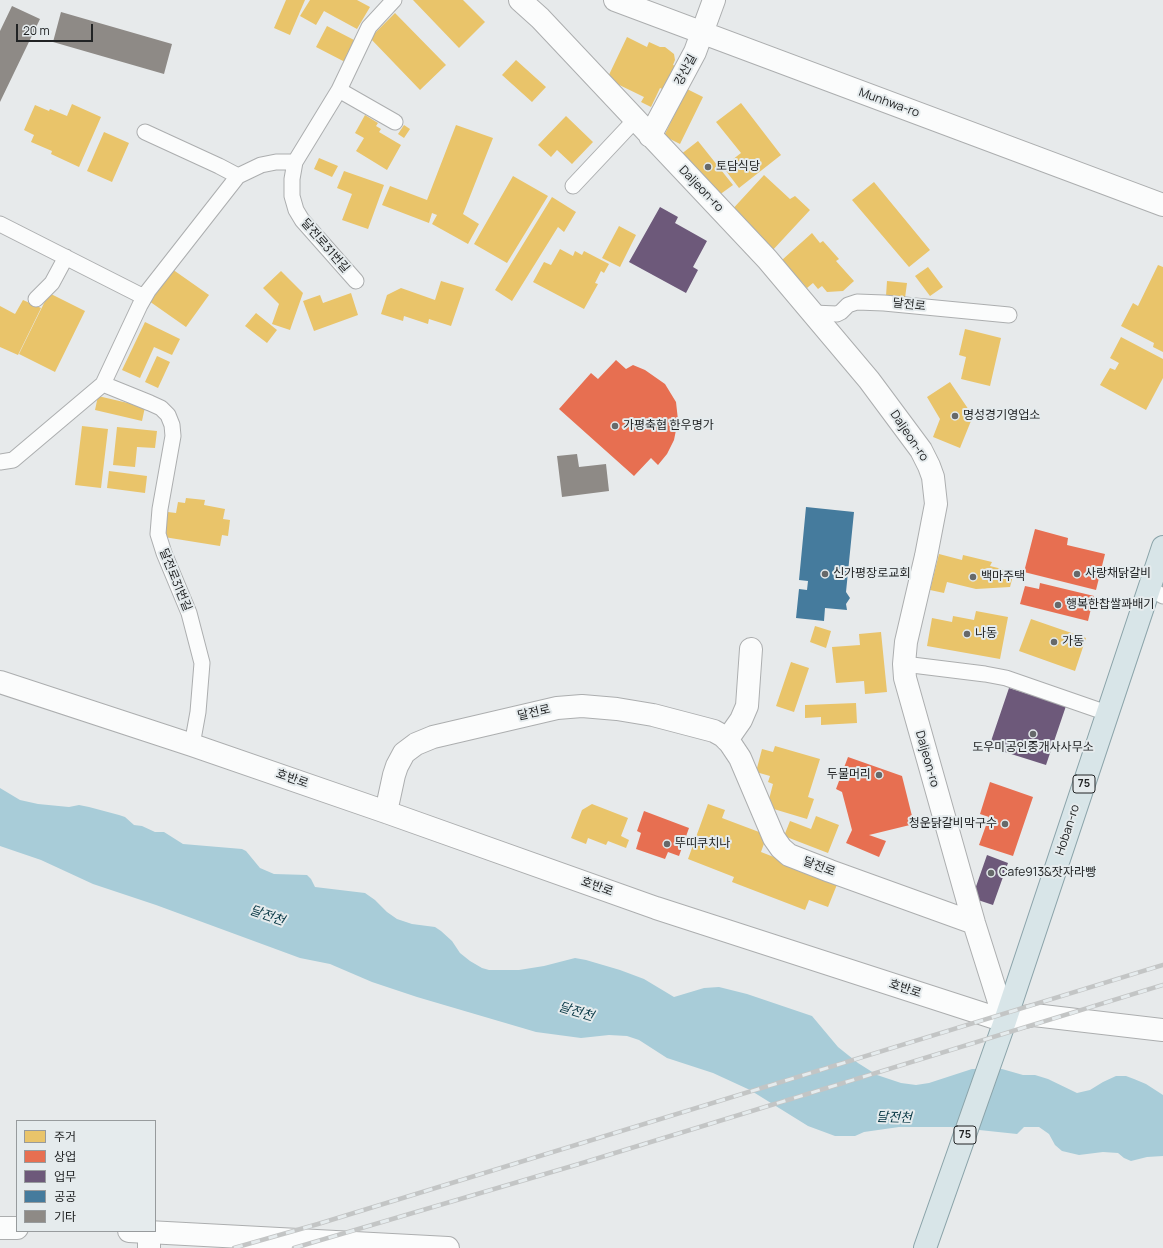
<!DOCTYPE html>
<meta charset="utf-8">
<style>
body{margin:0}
#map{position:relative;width:1163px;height:1248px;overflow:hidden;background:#e7eaeb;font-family:Manrope,"Noto Sans KR",sans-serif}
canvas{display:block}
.legend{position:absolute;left:16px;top:1120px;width:140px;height:112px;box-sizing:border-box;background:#e5ebed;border:1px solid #979b9d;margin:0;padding:5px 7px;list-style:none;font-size:12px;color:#212324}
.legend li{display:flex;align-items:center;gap:8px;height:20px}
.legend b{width:20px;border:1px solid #979b9d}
.scale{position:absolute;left:16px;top:24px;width:77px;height:18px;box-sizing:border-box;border:2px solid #212324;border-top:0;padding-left:5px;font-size:12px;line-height:14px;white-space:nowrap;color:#212324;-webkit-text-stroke:3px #e5ebed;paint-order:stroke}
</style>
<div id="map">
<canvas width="1163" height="1248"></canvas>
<ul class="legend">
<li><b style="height:11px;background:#e9c46a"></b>주거</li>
<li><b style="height:11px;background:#e76f51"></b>상업</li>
<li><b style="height:11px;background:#6d597a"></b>업무</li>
<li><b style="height:11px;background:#457b9d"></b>공공</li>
<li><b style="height:11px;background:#8e8a86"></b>기타</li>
</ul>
<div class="scale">20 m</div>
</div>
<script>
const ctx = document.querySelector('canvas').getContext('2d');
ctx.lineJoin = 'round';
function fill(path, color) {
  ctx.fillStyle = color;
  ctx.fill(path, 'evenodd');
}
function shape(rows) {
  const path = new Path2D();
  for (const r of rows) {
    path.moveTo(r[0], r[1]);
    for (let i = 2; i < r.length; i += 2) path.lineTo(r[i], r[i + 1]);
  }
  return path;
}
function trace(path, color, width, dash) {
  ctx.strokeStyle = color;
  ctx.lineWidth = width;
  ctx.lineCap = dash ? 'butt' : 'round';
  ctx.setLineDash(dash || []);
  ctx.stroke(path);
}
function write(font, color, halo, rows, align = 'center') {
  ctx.font = font + ' Manrope,"Noto Sans KR",sans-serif';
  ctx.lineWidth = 4;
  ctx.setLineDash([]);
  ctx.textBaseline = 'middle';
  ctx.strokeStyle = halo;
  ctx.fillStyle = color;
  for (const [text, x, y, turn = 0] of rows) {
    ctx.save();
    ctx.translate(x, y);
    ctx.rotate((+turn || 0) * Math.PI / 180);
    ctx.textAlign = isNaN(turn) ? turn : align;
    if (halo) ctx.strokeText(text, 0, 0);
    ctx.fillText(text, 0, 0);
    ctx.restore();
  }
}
const water = shape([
 [0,788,20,800,38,804,69,807,79,805,89,807,119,815,125,817,134,825,142,826,155,832,164,832,183,844,242,849,246,851,260,868,274,874,307,875,311,879,315,887,365,893,375,900,387,912,397,919,412,924,435,927,441,931,452,941,460,953,470,961,482,968,489,970,519,970,544,966,575,958,586,960,620,970,644,979,674,997,704,988,719,987,747,994,812,1016,838,1047,858,1063,877,1075,901,1083,916,1085,929,1083,972,1069,1002,1069,1023,1075,1035,1075,1048,1079,1077,1093,1090,1090,1103,1082,1116,1076,1126,1076,1134,1079,1146,1084,1163,1095,1163,1156,1147,1157,1131,1161,1124,1158,1118,1153,1103,1152,1079,1155,1062,1151,1055,1145,1049,1134,1039,1127,1024,1127,1017,1134,951,1127,899,1127,864,1132,855,1136,835,1136,808,1126,750,1090,713,1073,667,1058,639,1040,627,1036,609,1035,581,1038,536,1032,417,997,372,982,330,964,300,958,156,905,93,884,41,860,0,846]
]);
const homes = shape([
 [286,0,305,0,290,35,274,28],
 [310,0,357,0,370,7,357,29,324,11,316,25,300,16],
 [413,0,463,0,485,22,459,48],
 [395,13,446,65,420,90,370,38],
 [327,26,356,41,345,62,316,47],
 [627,37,647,47,649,42,660,47,665,47,674,54,675,60,673,65,678,67,667,91,660,88,651,107,641,102,644,97,607,79],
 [516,60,546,87,532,102,502,75],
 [687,89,703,97,680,144,664,136],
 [741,103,781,155,739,188,723,167,741,153,716,122],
 [72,104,101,117,79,167,51,154,52,151,31,142,34,135,24,130,35,105,49,111,50,109,67,116],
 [365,115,378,123,376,126,381,129,379,132,401,145,387,170,356,151,364,138,355,133],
 [566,116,593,142,572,164,557,150,551,157,538,145],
 [404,125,410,129,404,138,398,134],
 [456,125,493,138,463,214,479,224,468,244,432,224,437,215,432,213,429,223,382,205,390,186,427,200],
 [104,132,129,143,112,182,87,171],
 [698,141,733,185,715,198,680,155],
 [319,158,338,166,332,177,314,169],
 [344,171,384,185,368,229,342,220,352,194,337,188],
 [764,175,790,199,795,196,810,210,771,252,729,213],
 [513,176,548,196,507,263,474,244],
 [874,182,930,250,909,267,852,200],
 [552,197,576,212,564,232,558,227,512,301,495,290],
 [619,226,636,235,620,267,602,258],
 [812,233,820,243,823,241,839,259,836,261,854,281,843,291,827,292,822,286,818,289,813,283,807,288,782,260],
 [560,249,573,256,575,251,582,255,584,251,609,264,604,273,601,271,595,283,598,284,584,309,533,282,544,262,551,265],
 [1158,265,1163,267,1163,352,1153,347,1154,343,1121,326,1133,303,1138,306],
 [928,267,943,287,930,296,915,276],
 [172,269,209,295,186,327,149,301],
 [281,271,303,293,290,330,272,324,279,304,263,288],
 [441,281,464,288,451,326,429,319,428,324,404,316,403,321,381,314,387,295,401,288,435,300],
 [887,281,907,283,905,298,886,296],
 [49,293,85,311,55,372,19,354],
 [351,293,358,315,314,331,303,301,320,295,323,303],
 [23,300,41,308,18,355,0,347,0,306,15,314],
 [256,313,277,330,267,343,245,326],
 [145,322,180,339,172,355,154,347,140,378,122,370],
 [965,329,1001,338,990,386,961,379,966,357,959,355],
 [1121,337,1163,359,1163,378,1146,410,1100,385,1110,368,1115,370,1119,363,1110,358],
 [157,356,170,362,158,388,145,382],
 [950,382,973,416,960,448,933,437,940,419,927,397],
 [98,396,145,407,142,421,95,410],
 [82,426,108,429,101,488,75,485],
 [117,427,157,431,155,448,137,447,135,467,113,465],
 [109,471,147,476,145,493,107,488],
 [186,498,205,500,204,505,225,509,223,519,230,520,228,536,222,535,220,546,164,537,168,512,176,513,178,502,185,503],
 [939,554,962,560,963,555,992,562,990,566,1014,572,1010,587,976,589,947,582,944,593,930,590],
 [976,611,1008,617,1000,659,927,646,932,618,952,622,953,616,974,620],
 [1031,619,1086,638,1075,671,1019,651],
 [815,626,831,631,826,648,810,642],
 [881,632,887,692,865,694,864,681,836,683,832,647,860,645,859,634],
 [791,662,809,668,794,712,776,706],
 [856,703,857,723,821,725,821,717,805,718,805,705],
 [775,746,820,759,808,797,814,799,807,819,767,807,773,784,768,782,770,776,756,772,762,749,773,752],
 [592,804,628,818,621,836,629,840,626,848,608,841,606,845,588,838,586,844,571,838,582,810],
 [708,804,725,810,722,818,767,835,761,852,838,882,828,907,809,900,805,910,732,882,734,877,688,859],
 [816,816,839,825,828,853,784,836,790,821,811,829]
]);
const shops = shape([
 [616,360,626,369,633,365,645,370,665,384,676,402,678,420,674,440,667,454,658,465,651,458,634,476,559,409,591,373,598,379],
 [1035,529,1068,538,1067,545,1105,554,1096,590,1024,572],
 [1040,583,1094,596,1088,621,1020,604,1025,586,1039,589],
 [848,757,902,776,914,824,869,835,886,841,879,857,846,843,852,830,842,792,836,789],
 [990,782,1033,797,1013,856,979,845,989,817,980,814],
 [644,811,689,828,679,856,668,852,665,859,636,849,641,833,637,831]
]);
const offices = shape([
 [660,207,678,217,675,223,707,241,693,267,698,270,686,293,629,262],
 [1009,688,1066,706,1046,765,989,747],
 [987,855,1008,863,993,905,972,898]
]);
const public = shape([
 [806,507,854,512,846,592,850,598,846,604,847,610,825,608,824,621,796,618,799,589,807,590,808,581,799,580]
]);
const building = shape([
 [12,6,40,19,0,102,0,31],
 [61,12,172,44,164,74,53,42],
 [577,454,579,467,606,464,609,491,562,497,557,456]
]);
const service = shape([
 [339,90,395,122],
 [145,132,219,166,238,176],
 [295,162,292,179,292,196,296,210,302,220,356,281],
 [573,186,635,120],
 [0,224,144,297],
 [36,299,52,283,66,257],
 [813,313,837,314,841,312,848,305,857,302,884,303,1009,315],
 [103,384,140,305,148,291,238,176,261,165,276,162,295,162,339,90,369,27,394,0],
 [0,462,13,460,103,384,150,403,161,408,168,415,172,425,173,436,160,509,158,534,164,553,189,613,202,663,198,712,192,745],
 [1148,588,1163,596],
 [904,664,985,674,1006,678,1107,713]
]);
const minor = shape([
 [520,0,540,18,767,259,869,380,921,450,929,466,933,477,936,504,926,556,906,642,904,664,905,678,974,923,1005,1021],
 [615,0,1163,205],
 [650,136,695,52,714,0],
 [0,682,192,745,386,812,656,908,1005,1021,1034,1015,1163,1030],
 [727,740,741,720,747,706,751,649],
 [386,812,394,775,397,766,404,753,416,744,433,737,557,708,582,706,617,709,653,715,714,731,723,736,730,743,740,758,774,838,781,848,789,855,830,871,974,923],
 [149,1248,149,1232]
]);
const tertiary = shape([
 [0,1228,17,1228],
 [129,1231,448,1248]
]);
const primary = shape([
 [925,1248,1005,1021,1163,547]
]);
const rail = shape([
 [234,1248,318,1224,1163,965],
 [294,1248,579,1164,1163,985]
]);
const markers = [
 [708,167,4,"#66696a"],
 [955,416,4,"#66696a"],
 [615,426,4,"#66696a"],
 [825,574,4,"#66696a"],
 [1077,574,4,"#66696a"],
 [973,577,4,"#66696a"],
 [1058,605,4,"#66696a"],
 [967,634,4,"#66696a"],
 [1054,642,4,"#66696a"],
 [1033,734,4,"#66696a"],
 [879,775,4,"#66696a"],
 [1005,824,4,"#66696a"],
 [667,844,4,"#66696a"],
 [991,873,4,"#66696a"]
];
const shields = [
 [1084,784,22],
 [965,1135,22]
];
const shieldNames = [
 ["75",1084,784],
 ["75",965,1135]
];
const streetNames = [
 ["강산길",686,70,-62],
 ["Munhwa-ro",889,103,20],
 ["Daljeon-ro",701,189,46],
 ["달전로31번길",325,246,49],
 ["달전로",909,305,6],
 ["Daljeon-ro",909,436,56],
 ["달전로31번길",175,580,68],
 ["달전로",534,713,-13],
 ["Daljeon-ro",927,759,74],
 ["호반로",292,779,19],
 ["Hoban-ro",1068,830,-72],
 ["달전로",819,867,21],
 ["호반로",597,887,20],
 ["호반로",905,989,18]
];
const poiNames = [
 ["토담식당",716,167],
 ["명성경기영업소",963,416],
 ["가평축협 한우명가",623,426],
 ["신가평장로교회",833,574],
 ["사랑채닭갈비",1085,574],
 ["백마주택",981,577],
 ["행복한찹쌀꽈배기",1066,605],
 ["나동",975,634],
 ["가동",1062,642],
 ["도우미공인중개사사무소",1033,748,"center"],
 ["두물머리",871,775,"right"],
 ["청운닭갈비막구수",997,824,"right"],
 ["뚜띠쿠치나",675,844],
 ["Cafe913&잣자라빵",999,873]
];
const waterNames = [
 ["달전천",267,916,19],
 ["달전천",576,1012,17],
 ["달전천",894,1118,2]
];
fill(water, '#a8ccd8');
fill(homes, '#e9c46a');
fill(shops, '#e76f51');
fill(offices, '#6d597a');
fill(public, '#457b9d');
fill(building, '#8e8a86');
trace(service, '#acaeaf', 17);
trace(minor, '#acaeaf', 24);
trace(tertiary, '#acaeaf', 24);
trace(primary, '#8aa3a9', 24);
trace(service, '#fbfcfc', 15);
trace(minor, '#fbfcfc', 22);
trace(tertiary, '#fbfcfc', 22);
trace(primary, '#d8e5e8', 22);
trace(rail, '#c3c5c5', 4.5);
trace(rail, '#e5ebed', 3, [9]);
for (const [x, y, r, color] of markers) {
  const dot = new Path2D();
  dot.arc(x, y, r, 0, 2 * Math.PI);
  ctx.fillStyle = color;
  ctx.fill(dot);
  trace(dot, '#e5ebed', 1.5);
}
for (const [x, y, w] of shields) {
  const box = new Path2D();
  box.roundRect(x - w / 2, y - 9, w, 18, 3);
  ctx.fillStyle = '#e5ebed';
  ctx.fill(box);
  trace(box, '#212324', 1);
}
write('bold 11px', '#212324', null, shieldNames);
write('12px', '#212324', '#e5ebed', streetNames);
write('12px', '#212324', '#e5ebed', poiNames, 'left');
write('italic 13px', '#073744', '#e5ebed', waterNames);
</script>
